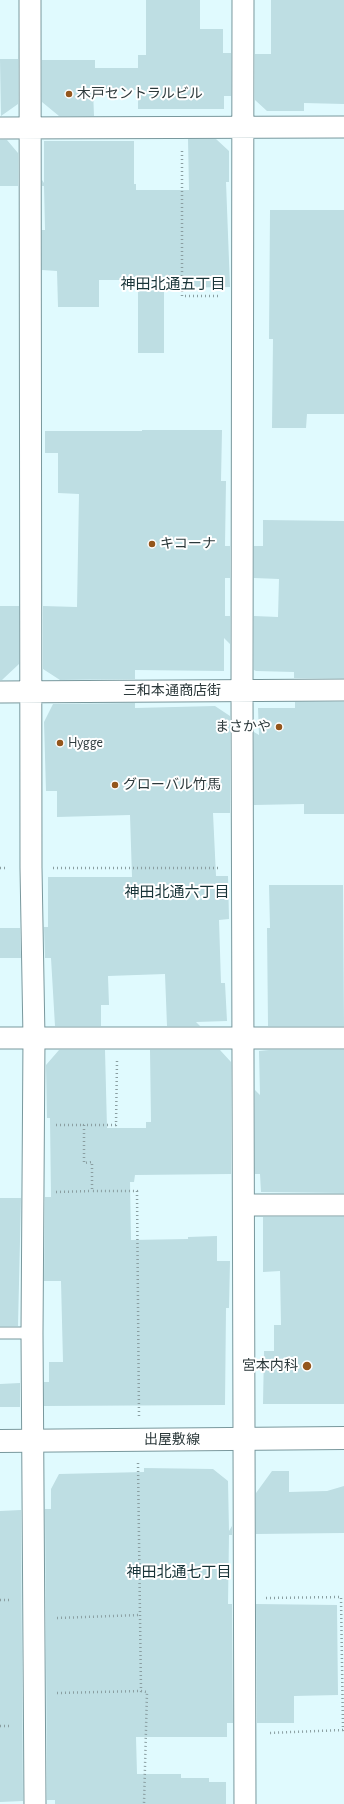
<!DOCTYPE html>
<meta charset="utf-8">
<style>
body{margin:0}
canvas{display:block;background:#e0fafe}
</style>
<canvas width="344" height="1804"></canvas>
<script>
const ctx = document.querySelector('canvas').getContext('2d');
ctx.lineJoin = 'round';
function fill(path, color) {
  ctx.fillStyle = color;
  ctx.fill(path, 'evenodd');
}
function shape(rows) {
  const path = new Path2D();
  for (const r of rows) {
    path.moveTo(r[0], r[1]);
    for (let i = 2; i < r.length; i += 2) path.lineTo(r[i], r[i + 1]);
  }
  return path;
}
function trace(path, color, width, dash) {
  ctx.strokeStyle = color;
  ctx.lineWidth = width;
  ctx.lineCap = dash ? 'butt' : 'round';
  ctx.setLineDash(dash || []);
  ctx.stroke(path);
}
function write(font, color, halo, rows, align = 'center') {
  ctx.font = font + ' "Alegreya Sans","Noto Sans JP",sans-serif';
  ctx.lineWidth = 4;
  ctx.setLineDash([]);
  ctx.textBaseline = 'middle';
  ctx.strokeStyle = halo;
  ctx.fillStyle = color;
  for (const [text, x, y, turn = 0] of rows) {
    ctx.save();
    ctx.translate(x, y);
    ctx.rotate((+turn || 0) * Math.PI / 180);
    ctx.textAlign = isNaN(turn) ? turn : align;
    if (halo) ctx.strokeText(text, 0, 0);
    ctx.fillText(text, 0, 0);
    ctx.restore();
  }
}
const building = shape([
 [146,0,200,0,200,29,223,29,223,53,231,53,231,96,224,96,224,109,138,109,138,90,93,90,94,116,59,116,42,102,42,60,95,60,95,68,138,68,138,55,146,55],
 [271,0,344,0,344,104,304,103,304,111,267,111,255,100,255,54,271,54],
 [0,59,18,59,18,104,1,116],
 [188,139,216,139,229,151,229,182,226,182,230,287,164,288,164,353,138,353,138,280,99,280,99,307,58,307,57,271,42,270,42,230,45,230,44,186,42,186,42,180,44,183,44,141,134,141,134,184,136,184,136,190,189,190],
 [0,140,7,140,18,153,18,186,0,186],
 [270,210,344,210,344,414,307,414,306,428,272,428,273,339,269,339],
 [142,430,222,430,221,481,226,481,225,546,230,546,230,578,225,578,225,616,230,616,230,644,224,638,224,671,135,670,135,679,60,680,43,669,43,606,77,607,79,494,58,493,58,453,45,453,45,431,142,431],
 [263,520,344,521,344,678,294,678,294,672,256,671,254,670,254,616,278,617,279,579,254,578,254,546,263,546],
 [0,606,19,606,19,664,2,680,0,680],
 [295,702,344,702,344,814,304,814,304,804,254,805,254,732,259,735,258,708,295,708],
 [135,703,135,708,215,706,230,716,230,813,213,813,216,876,228,876,229,919,219,920,221,983,225,983,227,1021,196,1022,200,1026,167,1026,165,974,108,976,109,1005,101,1005,101,1026,55,1026,51,958,45,958,44,927,48,927,48,877,132,877,130,815,57,817,57,791,46,791,44,722,53,704],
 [269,885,343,885,344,1026,268,1026,267,928,270,928],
 [0,928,20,928,21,958,0,958],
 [59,1050,105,1050,107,1128,146,1128,146,1122,151,1122,150,1050,220,1050,231,1062,231,1174,135,1175,134,1182,130,1182,131,1240,188,1239,188,1237,217,1236,217,1261,230,1261,229,1308,226,1308,225,1405,44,1406,44,1382,49,1382,49,1362,63,1362,61,1281,44,1281,45,1197,51,1197,50,1118,47,1118,46,1065],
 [269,1050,344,1050,344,1193,261,1192,260,1174,255,1174,255,1090,260,1095,259,1051],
 [0,1198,21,1198,18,1326,0,1326],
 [263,1217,344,1217,344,1404,263,1404,264,1351,274,1351,274,1325,281,1325,280,1271,263,1272],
 [20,1383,20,1407,0,1407,0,1384],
 [144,1468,213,1469,228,1481,229,1531,232,1526,232,1535,229,1535,228,1604,232,1604,233,1723,227,1723,227,1737,136,1737,137,1774,181,1774,181,1778,209,1778,209,1782,226,1782,226,1804,55,1804,55,1800,47,1800,45,1509,51,1509,51,1489,59,1474,144,1472],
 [272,1471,289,1471,289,1492,327,1491,344,1486,344,1533,256,1534,256,1493],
 [21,1510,23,1801,0,1802,0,1511],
 [256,1604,337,1605,338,1695,294,1696,294,1723,257,1723]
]);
const path = shape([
 [182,151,182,296,221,296],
 [0,868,8,868],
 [53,868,220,868],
 [117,1061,116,1125,84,1125,84,1163,92,1162,92,1191,137,1191,139,1417],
 [56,1125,84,1125],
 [56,1192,92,1191],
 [138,1463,141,1691,147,1692,144,1804],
 [266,1598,341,1597,343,1730,268,1733],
 [0,1600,11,1600],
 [57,1618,140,1615],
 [57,1693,141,1691],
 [0,1726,11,1726]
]);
const lane = shape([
 [0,1333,32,1333]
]);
const street = shape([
 [30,0,31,868,34,1038,32,1333,35,1804],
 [243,0,242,690,245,1804],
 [0,128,344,127],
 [0,692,344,690],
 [0,1038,344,1038],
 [244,1205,344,1205]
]);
const secondary = shape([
 [0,1441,344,1438]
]);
const markers = [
 [69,94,4,"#94561c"],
 [152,544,4,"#94561c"],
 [279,727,4,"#94561c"],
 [60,743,4,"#94561c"],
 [115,785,4,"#94561c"],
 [307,1366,5,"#94561c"]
];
const poiNames = [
 ["木戸セントラルビル",77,94],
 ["キコーナ",160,544],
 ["まさかや",271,727,"right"],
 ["Hygge",68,743],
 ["グローバル竹馬",123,785],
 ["宮本内科",298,1366,"right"]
];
const streetNames = [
 ["三和本通商店街",172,691],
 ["出屋敷線",172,1440]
];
const neighbourhoodNames = [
 ["神田北通五丁目",173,284],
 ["神田北通六丁目",177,892],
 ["神田北通七丁目",179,1572]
];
fill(building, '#bedee3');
trace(lane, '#79989d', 13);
trace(street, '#79989d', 23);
trace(secondary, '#79989d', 24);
trace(path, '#8a9ea1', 2.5, [1, 3]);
trace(lane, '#fff', 11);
trace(street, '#fff', 21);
trace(secondary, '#fff', 22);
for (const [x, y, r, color] of markers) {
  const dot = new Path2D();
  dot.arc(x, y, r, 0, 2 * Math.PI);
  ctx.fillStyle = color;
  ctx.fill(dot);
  trace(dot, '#fff', 1.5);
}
write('14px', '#2c393b', '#fff', poiNames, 'left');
write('14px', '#2c393b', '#fff', streetNames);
write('15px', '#183438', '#fff', neighbourhoodNames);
</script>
